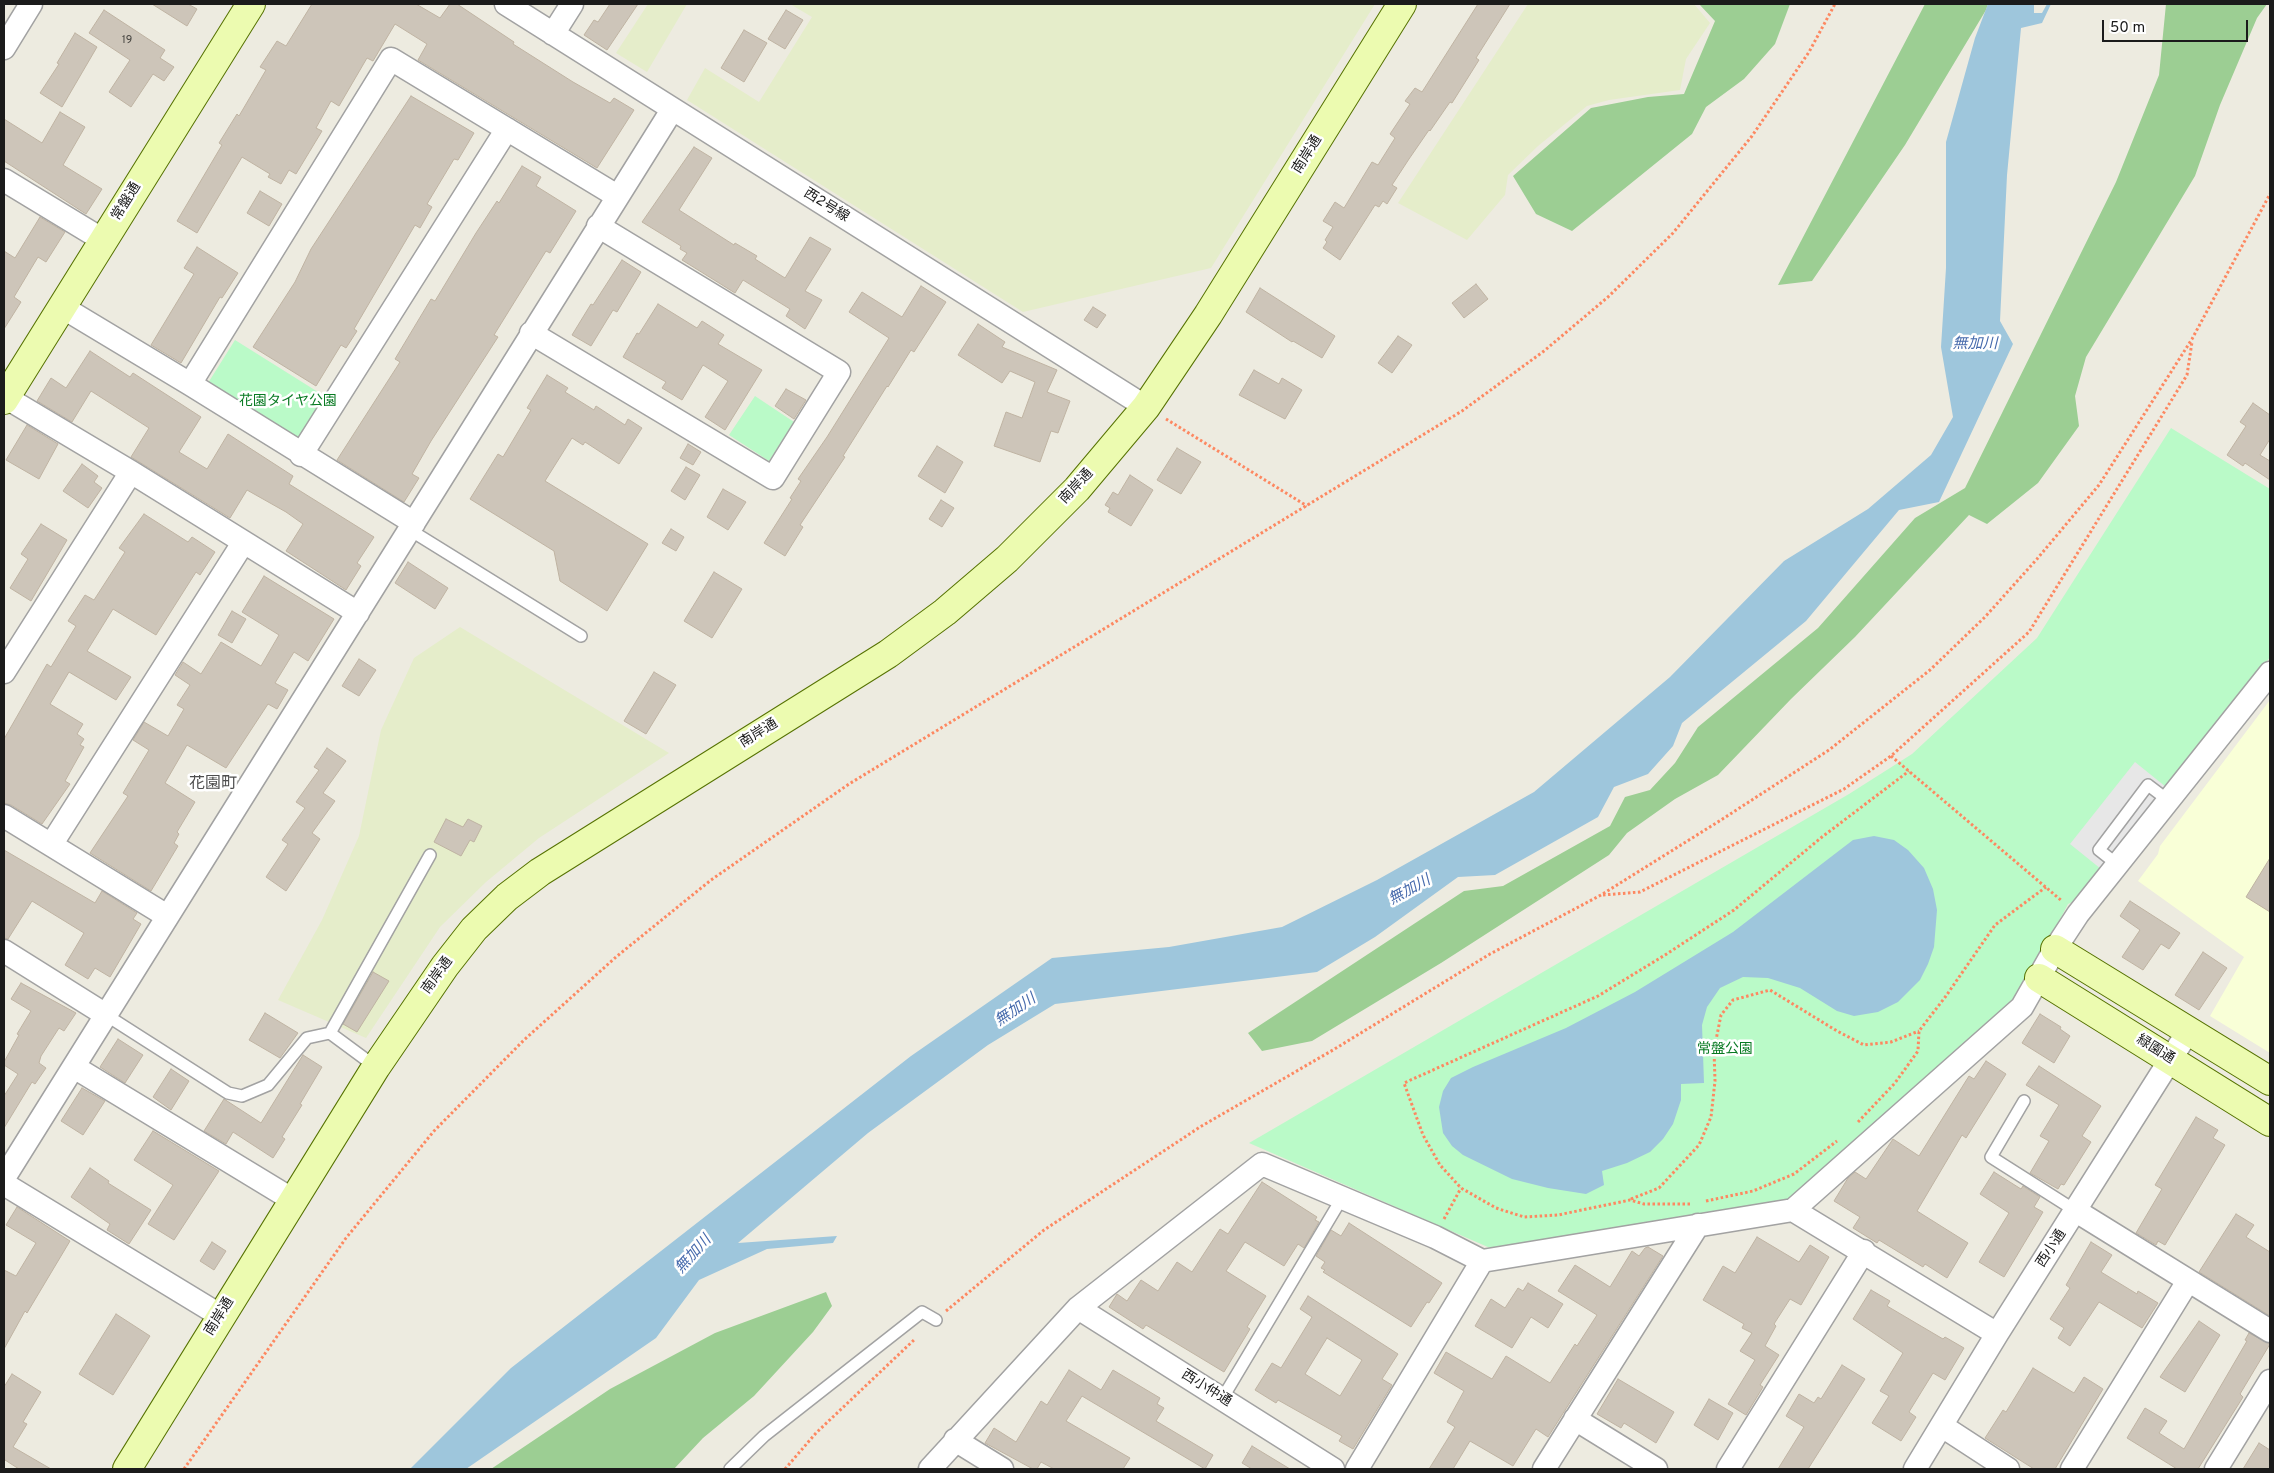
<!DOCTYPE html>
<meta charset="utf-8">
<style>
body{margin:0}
#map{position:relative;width:2274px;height:1473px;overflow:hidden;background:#edebe0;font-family:Overpass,sans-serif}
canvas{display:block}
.frame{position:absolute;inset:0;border:5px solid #1b1b1b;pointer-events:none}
.scale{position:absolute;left:2102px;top:20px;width:146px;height:22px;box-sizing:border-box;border:2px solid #1b1b1b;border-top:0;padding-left:6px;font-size:15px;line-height:18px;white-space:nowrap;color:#1b1b1b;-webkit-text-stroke:4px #fff;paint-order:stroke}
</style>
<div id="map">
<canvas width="2274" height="1473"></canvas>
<div class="frame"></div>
<div class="scale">50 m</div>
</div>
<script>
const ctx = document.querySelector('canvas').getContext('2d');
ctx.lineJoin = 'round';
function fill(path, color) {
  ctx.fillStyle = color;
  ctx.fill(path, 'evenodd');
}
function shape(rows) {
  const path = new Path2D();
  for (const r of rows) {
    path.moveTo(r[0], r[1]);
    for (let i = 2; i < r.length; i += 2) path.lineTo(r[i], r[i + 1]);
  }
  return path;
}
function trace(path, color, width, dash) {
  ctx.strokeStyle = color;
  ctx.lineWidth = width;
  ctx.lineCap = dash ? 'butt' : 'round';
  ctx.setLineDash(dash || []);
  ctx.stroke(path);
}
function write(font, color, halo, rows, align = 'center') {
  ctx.font = font + ' Overpass,"Noto Sans JP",sans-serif';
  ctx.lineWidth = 5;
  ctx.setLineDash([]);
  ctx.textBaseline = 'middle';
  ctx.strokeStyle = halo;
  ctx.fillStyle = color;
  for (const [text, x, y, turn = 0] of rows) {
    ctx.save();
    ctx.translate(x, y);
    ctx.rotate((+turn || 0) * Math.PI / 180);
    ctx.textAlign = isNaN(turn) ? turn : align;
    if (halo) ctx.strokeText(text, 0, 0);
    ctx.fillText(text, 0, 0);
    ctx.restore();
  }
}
const education = shape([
 [2270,700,2270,1053,2210,1016,2244,957,2138,881,2158,854,2160,846]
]);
const farmland = shape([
 [648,4,687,4,647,72,616,53],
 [790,4,1375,4,1211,268,1023,312,687,100,705,68,759,102,812,17],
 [1528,4,1694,4,1710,23,1686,59,1680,90,1609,100,1587,106,1538,146,1508,175,1505,195,1467,240,1398,203],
 [460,627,669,753,539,838,486,882,440,927,366,1038,278,1000,322,920,359,836,381,730,414,658]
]);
const forest = shape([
 [1699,4,1790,4,1775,44,1744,79,1706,107,1692,134,1572,231,1536,214,1513,176,1591,108,1648,97,1684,94,1715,21],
 [1925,4,1988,4,1986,10,1905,145,1812,281,1778,285],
 [2166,4,2267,4,2257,18,2220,105,2195,176,2086,357,2075,396,2079,426,2038,483,1987,524,1969,515,1855,637,1791,699,1718,775,1675,799,1627,833,1609,855,1441,963,1312,1041,1262,1051,1248,1033,1464,891,1503,886,1610,826,1625,797,1650,790,1675,763,1698,727,1818,628,1915,518,1965,488,2116,182,2159,75],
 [826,1292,832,1306,813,1332,754,1396,703,1438,674,1469,491,1469,610,1389,715,1333]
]);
const park = shape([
 [235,340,326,397,299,439,208,383],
 [755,396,794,422,769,461,729,435],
 [2171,428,2270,489,2270,657,2173,785,2081,898,2068,904,2016,1005,1798,1196,1781,1203,1497,1251,1249,1143,1849,794,1912,754,2037,638]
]);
const parking = shape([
 [2135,762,2166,787,2101,869,2070,844]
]);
const water = shape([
 [1988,4,2034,4,2034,13,2042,13,2047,4,2051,4,2042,23,2021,28,2007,175,2000,321,2013,344,1939,502,1899,510,1806,621,1682,723,1673,746,1648,774,1614,787,1598,817,1495,875,1458,877,1375,937,1317,972,1055,1004,988,1045,868,1133,738,1243,837,1236,833,1243,767,1249,699,1280,656,1338,466,1469,410,1469,511,1368,911,1056,1052,958,1169,947,1282,927,1377,880,1534,792,1670,677,1784,561,1868,509,1931,455,1953,417,1941,347,1946,268,1946,142,1975,38],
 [1874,836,1894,840,1908,850,1924,868,1933,889,1937,910,1934,947,1928,964,1920,980,1898,1002,1878,1012,1854,1016,1837,1011,1800,988,1768,978,1743,977,1720,988,1707,1007,1702,1025,1704,1083,1681,1084,1681,1100,1673,1124,1663,1139,1650,1152,1627,1163,1602,1171,1604,1185,1586,1194,1548,1188,1512,1179,1463,1155,1452,1146,1443,1133,1439,1107,1443,1091,1451,1078,1473,1067,1566,1028,1635,992,1733,932,1853,840]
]);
const building = shape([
 [152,4,188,4,197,9,187,26,152,4],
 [312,4,416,4,440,18,450,4,457,4,514,42,513,44,573,82,610,103,614,98,634,110,597,168,418,60,427,44,395,24,373,61,367,58,339,106,331,101,316,128,322,131,296,174,289,170,281,184,268,177,270,174,242,157,197,233,177,221,222,145,219,143,237,114,239,116,266,70,260,67,277,41,286,46,312,4],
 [610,4,638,4,607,50,584,35,594,20,598,22,610,4],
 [1478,4,1510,4,1476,58,1479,60,1452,103,1450,102,1430,131,1429,130,1409,159,1392,185,1397,188,1387,204,1383,201,1379,207,1375,205,1340,260,1323,248,1327,242,1325,240,1333,227,1323,221,1335,202,1344,208,1372,162,1378,165,1395,138,1390,134,1410,104,1405,101,1415,88,1422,92,1478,4],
 [104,10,165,50,160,58,174,67,164,81,153,74,131,107,109,92,130,60,89,33,104,10],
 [786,10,803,20,785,49,768,39,786,10],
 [744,30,767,43,744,82,721,68,744,30],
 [75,33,97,47,62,107,40,93,59,64,57,63,75,33],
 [411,96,474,133,458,160,454,159,427,204,432,207,420,228,415,225,354,329,357,331,346,348,341,345,316,386,253,347,295,282,311,249,411,96],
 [60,112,85,127,63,165,102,189,86,214,4,161,4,119,42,143,60,112],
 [694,147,712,158,679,210,734,245,735,243,757,256,755,259,785,278,810,237,831,249,805,291,822,300,805,329,786,316,790,309,743,280,735,293,682,260,687,253,680,249,681,246,642,222,694,147],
 [522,166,541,177,536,186,576,211,550,253,546,251,494,335,498,337,431,441,412,474,419,478,404,502,337,460,400,362,395,359,431,299,435,301,476,233,497,201,499,203,522,166],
 [260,191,282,204,269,226,247,213,260,191],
 [40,217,65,232,46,262,38,257,14,297,21,302,4,329,4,251,15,258,40,217],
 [197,247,238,273,222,298,220,297,181,363,151,345,194,274,184,268,197,247],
 [622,260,641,272,617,312,613,310,591,346,572,335,591,304,593,305,622,260],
 [1476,284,1488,299,1464,318,1452,303,1476,284],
 [921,286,946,302,914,352,911,350,888,387,887,386,843,456,845,457,800,525,803,527,785,556,764,543,792,499,790,498,801,481,798,479,827,437,889,338,849,312,862,292,902,317,921,286],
 [1260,288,1335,336,1322,358,1293,341,1292,342,1246,312,1260,288],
 [658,304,697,328,702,321,724,335,718,344,762,370,725,430,705,417,728,381,703,365,682,400,662,388,666,382,623,357,637,333,639,334,658,304],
 [1093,307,1106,315,1097,328,1084,320,1093,307],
 [978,324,1005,342,1002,347,1057,370,1047,392,1070,401,1058,433,1051,431,1040,462,994,446,1006,412,1022,418,1035,382,1010,371,1002,383,958,355,978,324],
 [1398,336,1412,345,1392,373,1378,363,1398,336],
 [90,351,130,377,133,373,201,417,179,452,207,469,228,434,293,476,289,484,374,537,357,563,361,566,346,590,286,551,303,524,286,512,247,490,230,518,131,457,149,428,91,391,72,422,37,401,51,378,66,388,90,351],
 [1254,370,1279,384,1282,378,1302,390,1285,419,1239,395,1254,370],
 [547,375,568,388,565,392,594,410,596,406,625,425,628,419,642,428,619,464,585,442,583,445,572,438,545,481,648,544,607,611,560,581,554,551,470,499,498,454,503,457,531,410,527,408,547,375],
 [786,389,806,400,794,419,775,406,786,389],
 [2253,403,2270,415,2270,439,2260,455,2270,461,2270,480,2245,463,2243,466,2227,455,2246,426,2240,422,2253,403],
 [27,425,58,444,39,479,6,460,27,425],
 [688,444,701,452,693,465,680,458,688,444],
 [937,446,963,462,945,493,918,476,937,446],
 [1177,448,1201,462,1181,494,1157,480,1177,448],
 [82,464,98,476,94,482,102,488,88,508,63,491,82,464],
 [686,467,700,475,685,500,671,491,686,467],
 [1130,475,1153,490,1131,526,1108,512,1110,508,1105,505,1113,492,1118,495,1130,475],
 [723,489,746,502,728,530,707,517,723,489],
 [941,500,954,508,942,527,929,519,941,500],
 [144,514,188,542,192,537,215,552,200,575,196,572,156,635,113,609,87,651,131,677,116,700,69,672,50,704,83,724,77,734,84,739,80,745,84,747,65,781,70,784,42,824,11,805,4,803,4,739,47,664,51,667,76,626,68,621,85,595,94,600,125,552,119,548,144,514],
 [41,524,67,540,31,601,10,588,28,559,21,554,41,524],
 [671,529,684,537,676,551,662,543,671,529],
 [408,562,448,588,435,609,395,583,408,562],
 [714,572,742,589,712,638,684,621,714,572],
 [264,576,334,619,308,661,294,652,275,683,288,690,277,709,268,704,226,768,187,745,165,783,195,802,177,832,179,834,174,843,178,846,151,891,90,853,128,796,123,793,149,750,133,740,144,722,168,736,184,709,177,705,190,685,175,675,183,662,201,674,221,642,261,666,279,635,242,612,264,576],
 [232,611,246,619,232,643,218,635,232,611],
 [359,659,376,670,359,696,342,686,359,659],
 [654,672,676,685,646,734,624,721,654,672],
 [327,748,346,761,323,793,335,801,312,833,320,839,286,891,266,877,288,844,282,840,305,808,296,802,319,770,314,767,327,748],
 [446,819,463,827,468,819,482,826,474,842,470,840,461,856,434,842,446,819],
 [4,850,95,903,102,891,137,913,133,919,141,924,110,977,95,968,88,979,65,965,84,933,32,901,8,939,4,938,4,850],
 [2270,858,2270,912,2246,897,2270,858],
 [2130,901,2180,933,2169,949,2161,944,2143,970,2122,957,2140,930,2120,916,2130,901],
 [2203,952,2227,968,2199,1010,2175,995,2203,952],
 [373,972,389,981,357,1032,343,1024,373,972],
 [21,983,76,1013,64,1031,59,1028,41,1056,39,1063,46,1068,35,1084,32,1082,4,1128,4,1096,18,1074,4,1065,4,1062,19,1035,17,1034,31,1011,11,999,21,983],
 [265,1013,298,1033,280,1058,249,1040,265,1013],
 [2040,1014,2061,1027,2060,1029,2070,1036,2054,1063,2022,1043,2040,1014],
 [118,1039,143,1055,125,1083,100,1067,118,1039],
 [303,1055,322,1067,300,1104,302,1105,282,1137,285,1139,273,1158,233,1132,226,1144,204,1131,224,1099,261,1123,303,1055],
 [1986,1061,2006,1074,1966,1138,1962,1135,1917,1211,1968,1243,1947,1278,1925,1264,1923,1267,1879,1240,1877,1243,1853,1228,1860,1217,1834,1201,1848,1178,1855,1172,1866,1179,1893,1139,1919,1156,1969,1076,1974,1079,1986,1061],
 [2039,1066,2101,1106,2082,1136,2091,1142,2064,1185,2061,1184,2058,1189,2030,1173,2049,1141,2040,1136,2059,1105,2026,1085,2039,1066],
 [171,1069,189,1081,171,1110,153,1097,171,1069],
 [82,1088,105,1101,83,1135,61,1121,82,1088],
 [2196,1117,2218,1130,2213,1138,2225,1145,2165,1245,2158,1241,2156,1245,2136,1233,2162,1189,2155,1185,2196,1117],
 [153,1131,219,1171,174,1240,148,1224,173,1185,134,1160,153,1131],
 [90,1168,109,1181,108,1183,151,1210,129,1244,107,1230,110,1224,71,1197,90,1168],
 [1994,1172,2021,1189,2023,1186,2040,1197,2034,1207,2043,1212,2004,1277,1979,1262,2009,1213,1980,1194,1994,1172],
 [1262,1182,1317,1217,1315,1220,1319,1222,1304,1248,1298,1244,1284,1266,1245,1242,1226,1271,1266,1296,1247,1327,1250,1329,1224,1372,1146,1325,1143,1329,1109,1307,1117,1294,1127,1301,1141,1280,1158,1291,1177,1262,1192,1272,1220,1229,1228,1234,1262,1182],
 [17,1207,70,1241,27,1313,25,1311,4,1349,4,1270,16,1276,36,1243,6,1225,17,1207],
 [2236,1214,2254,1225,2246,1237,2270,1252,2270,1316,2199,1272,2236,1214],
 [1349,1223,1442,1283,1429,1303,1427,1302,1411,1327,1323,1272,1325,1270,1321,1268,1325,1262,1316,1256,1331,1230,1341,1236,1349,1223],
 [1757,1237,1799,1262,1810,1245,1829,1257,1801,1305,1790,1299,1774,1324,1776,1326,1765,1346,1779,1355,1760,1385,1763,1387,1746,1415,1728,1404,1755,1360,1740,1351,1752,1333,1742,1328,1744,1324,1703,1300,1723,1266,1735,1273,1757,1237],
 [212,1242,226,1251,214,1270,200,1261,212,1242],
 [2091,1242,2112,1255,2101,1272,2137,1294,2138,1291,2158,1303,2142,1328,2099,1302,2070,1346,2058,1338,2064,1328,2050,1319,2070,1288,2066,1285,2091,1242],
 [1648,1247,1663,1256,1548,1437,1536,1429,1513,1466,1470,1441,1453,1469,1429,1469,1455,1427,1447,1422,1464,1391,1434,1373,1446,1352,1492,1379,1506,1356,1550,1383,1575,1344,1577,1346,1597,1315,1558,1291,1575,1265,1610,1287,1632,1251,1639,1256,1645,1248,1648,1247],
 [1528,1283,1563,1304,1548,1328,1531,1317,1512,1348,1475,1326,1491,1299,1505,1308,1518,1288,1523,1291,1528,1283],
 [1871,1290,1890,1301,1887,1306,1943,1339,1945,1337,1964,1348,1945,1380,1933,1373,1909,1412,1916,1417,1901,1441,1872,1423,1889,1396,1880,1391,1903,1353,1853,1319,1871,1290],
 [1308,1296,1398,1354,1382,1379,1392,1385,1353,1449,1339,1441,1342,1436,1278,1400,1276,1403,1255,1390,1272,1363,1281,1368,1312,1317,1300,1309,1308,1296],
 [1327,1338,1362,1360,1340,1396,1305,1374,1327,1338],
 [116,1314,150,1336,113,1395,79,1374,116,1314],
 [2199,1321,2220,1335,2185,1392,2160,1377,2199,1321],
 [2249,1333,2270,1344,2240,1394,2243,1397,2198,1469,2177,1469,2127,1438,2145,1408,2167,1421,2159,1433,2184,1449,2247,1341,2245,1340,2249,1333],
 [1842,1365,1865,1379,1808,1469,1778,1469,1804,1427,1786,1416,1799,1394,1814,1403,1818,1397,1821,1399,1842,1365],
 [2033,1368,2074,1393,2084,1377,2103,1389,2055,1469,2034,1469,1985,1438,2003,1410,2006,1412,2033,1368],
 [1069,1370,1101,1390,1113,1370,1160,1398,1157,1404,1164,1408,1156,1421,1213,1455,1205,1469,1082,1396,1066,1421,1130,1458,1123,1469,1054,1469,1041,1462,1037,1469,1033,1469,985,1443,994,1428,1016,1442,1041,1401,1047,1405,1069,1370],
 [12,1374,41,1392,23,1422,27,1424,13,1447,51,1469,19,1469,5,1460,4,1462,4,1387,12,1374],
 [1618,1379,1674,1412,1656,1443,1624,1423,1621,1428,1597,1414,1618,1379],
 [1709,1399,1733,1413,1718,1440,1694,1425,1709,1399],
 [2259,1443,2270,1450,2270,1469,2243,1469,2259,1443],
 [1252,1446,1290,1469,1252,1469,1242,1463,1252,1446]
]);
const path = shape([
 [1166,419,1307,506],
 [1891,756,2062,901],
 [1603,895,1640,892,1844,789,1891,756,2029,632,2187,375,2192,342],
 [1858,1122,1895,1083,1918,1051,1919,1031,1946,996,1995,925,2046,887],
 [1631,1199,1659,1188,1699,1145,1711,1117,1715,1081,1714,1050,1721,1015,1733,1000,1770,990,1837,1031,1864,1045,1891,1042,1919,1031],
 [1706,1201,1753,1191,1794,1174,1837,1141],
 [1690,1204,1644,1204,1630,1200,1558,1215,1524,1217,1496,1208,1461,1188,1440,1165,1423,1135,1404,1083,1598,996,1665,955,1734,910,1822,837,1909,771],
 [1444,1219,1461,1188],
 [946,1311,1044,1230,1200,1127,1333,1050,1490,954,1601,895,1721,820,1829,750,1930,670,1985,617,2037,559,2099,485,2192,339,2270,194],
 [184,1469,346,1238,434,1131,524,1040,616,957,711,880,849,784,1462,411,1544,351,1608,297,1673,233,1752,136,1809,52,1835,4],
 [785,1469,816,1433,915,1339]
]);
const lane = shape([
 [410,530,581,636],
 [2118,865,2099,850,2148,785,2169,801],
 [106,1015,228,1093,242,1096,268,1085,307,1038,330,1033,376,1067],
 [330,1033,430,855],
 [2024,1101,1991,1157,2076,1211],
 [1222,1399,1342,1198],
 [730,1469,764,1436,922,1312,936,1320]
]);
const street = shape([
 [506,4,1146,407],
 [553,34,572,4],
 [4,48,31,4],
 [4,180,103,240],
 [62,307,190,384,414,523],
 [531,333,773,478,839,372,598,226],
 [190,384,391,59,617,196],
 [5,397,131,472,358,613],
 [301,455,507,129],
 [4,672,131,472],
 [4,816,167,916],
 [51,845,243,543],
 [4,951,106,1015],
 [74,1067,293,1200],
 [4,1178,672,110],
 [4,1184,221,1316],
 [1793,1210,1997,1334],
 [2076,1211,2270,1331],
 [1078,1308,1333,1469],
 [1575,1419,1656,1469],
 [1942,1426,2008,1469],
 [955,1440,1002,1469],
 [930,1469,1078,1308,1262,1164,1435,1237,1482,1261],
 [1357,1469,1482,1261,1793,1210,2022,1007,2055,949,2078,914,2270,673],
 [1544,1469,1698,1225],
 [1728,1469,1864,1251],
 [1915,1469,1997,1334,2189,1030],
 [2072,1469,2188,1281],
 [2216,1469,2270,1381]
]);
const secondary = shape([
 [4,400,251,4],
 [2055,949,2270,1081],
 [2039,978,2270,1122],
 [127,1469,376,1067,445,966,474,929,507,897,540,872,888,654,945,612,1007,559,1077,489,1146,407,1208,315,1402,4]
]);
const numberNames = [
 ["19",127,41]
];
const streetNames = [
 ["南岸通",1308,155,-58],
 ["常盤通",127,202,-58],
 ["西2号線",826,206,32],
 ["南岸通",1077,487,-47],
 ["南岸通",759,734,-32],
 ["南岸通",438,976,-54],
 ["緑園通",2155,1050,32],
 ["西小通",2052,1249,-57],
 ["南岸通",220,1317,-58],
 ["西小仲通",1206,1389,32]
];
const parkNames = [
 ["花園タイヤ公園",288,402],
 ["常盤公園",1725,1050]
];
const waterNames = [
 ["無加川",1975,345],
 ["無加川",1410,891,-29],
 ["無加川",1016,1011,-34],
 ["無加川",694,1255,-48]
];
const quarterNames = [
 ["花園町",213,785]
];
fill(education, '#f9ffd7');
fill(farmland, '#e5edca');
fill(forest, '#9cce93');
fill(park, '#bafac8');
fill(parking, '#e7e7e7');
fill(water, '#9ec6dc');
fill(building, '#cdc5b9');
trace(building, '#bfb3a2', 1);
trace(lane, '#a2a2a2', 14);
trace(street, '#a2a2a2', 25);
trace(secondary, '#567202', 30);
trace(path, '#fd8861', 3, [2.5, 2.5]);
trace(lane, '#fff', 11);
trace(street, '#fff', 22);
trace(secondary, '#ecfbb0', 28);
write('11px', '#484642', null, numberNames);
write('14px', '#1b1b1b', '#fff', streetNames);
write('14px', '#087a22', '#fff', parkNames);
write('italic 15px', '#466aac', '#fff', waterNames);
write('16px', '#4e4e4e', '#fff', quarterNames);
</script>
